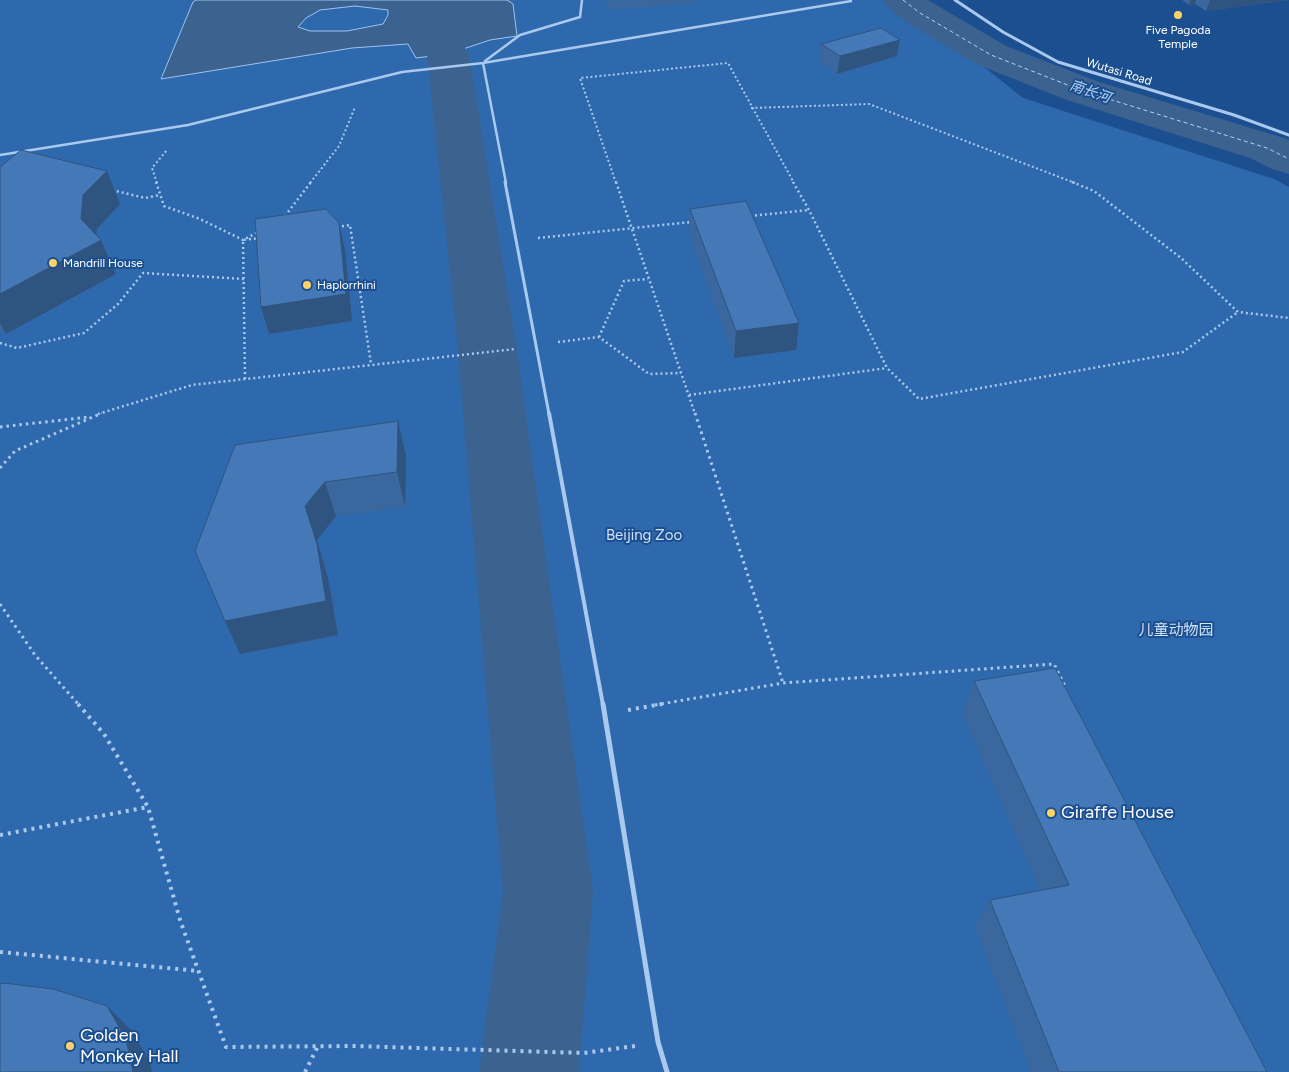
<!DOCTYPE html>
<meta charset="utf-8">
<style>
body{margin:0}
canvas{display:block;background:#1b4f8f}
</style>
<canvas width="1289" height="1072"></canvas>
<script>
const ctx = document.querySelector('canvas').getContext('2d');
ctx.lineJoin = 'round';
function fill(path, color) {
  ctx.fillStyle = color;
  ctx.fill(path, 'evenodd');
}
function shape(rows) {
  const path = new Path2D();
  for (const r of rows) {
    path.moveTo(r[0], r[1]);
    for (let i = 2; i < r.length; i += 2) path.lineTo(r[i], r[i + 1]);
  }
  return path;
}
function trace(path, color, width, dash) {
  ctx.strokeStyle = color;
  ctx.lineWidth = width;
  ctx.lineCap = dash ? 'butt' : 'round';
  ctx.setLineDash(dash || []);
  ctx.stroke(path);
}
function write(font, color, halo, rows, align = 'center') {
  ctx.font = font + ' Figtree,"Noto Sans SC",sans-serif';
  ctx.lineWidth = 4;
  ctx.setLineDash([]);
  ctx.textBaseline = 'middle';
  ctx.strokeStyle = halo;
  ctx.fillStyle = color;
  for (const [text, x, y, turn = 0] of rows) {
    ctx.save();
    ctx.translate(x, y);
    ctx.rotate((+turn || 0) * Math.PI / 180);
    ctx.textAlign = isNaN(turn) ? turn : align;
    if (halo) ctx.strokeText(text, 0, 0);
    ctx.fillText(text, 0, 0);
    ctx.restore();
  }
}
const green = shape([
 [0,0,889,0,974,59,1023,98,1274,179,1289,187,1289,1072,0,1072]
]);
const water = shape([
 [196,0,507,0,513,4,517,36,490,40,448,54,416,58,408,44,352,48,161,79,193,2,196,0],
 [355,6,388,10,388,15,383,24,347,31,310,31,298,27,306,18,320,10,355,6]
]);
const river = shape([
 [883,0,928,0,1006,46,1099,82,1284,138,1289,140,1289,174,1272,169,1250,158,1067,100,976,64,906,22,889,8,883,0],
 [448,41,463,45,469,54,515,338,593,892,579,1072,479,1072,503,892,457,338,427,54,433,45,448,41]
]);
const ferry = shape([
 [903,0,920,13,991,55,1083,91,1267,148,1289,159]
]);
const pathFar3 = shape([
 [751,108,869,104,1075,183],
 [157,183,152,168,167,150],
 [310,183,339,146,355,107],
 [616,183,580,78,728,63,794,183]
]);
const pathFar2 = shape([
 [156,182,164,206,200,219,243,240,258,232],
 [616,182,695,414],
 [793,182,809,210,887,368,919,399,1183,352,1238,312],
 [1072,182,1094,191,1181,258,1238,312,1289,318],
 [112,190,145,198,160,195],
 [285,216,311,182],
 [750,216,809,210],
 [337,227,350,225,371,364],
 [538,238,691,222],
 [599,337,624,281,648,279],
 [558,342,599,337,649,374,681,373],
 [0,343,17,348,84,333,118,304,143,273,244,279],
 [245,379,243,240,259,238],
 [689,395,887,368],
 [98,414,192,385,515,349]
]);
const pathFar1 = shape([
 [695,413,783,683],
 [0,427,89,417],
 [0,468,15,451,102,413],
 [0,604,35,655,79,705],
 [655,705,783,683,1054,664,1065,686]
]);
const path = shape([
 [78,704,104,734,148,807,180,920,226,1047,353,1046,584,1053,635,1046],
 [628,710,662,704],
 [0,835,148,807],
 [0,952,198,971],
 [305,1072,318,1046]
]);
const serviceFar3 = shape([
 [485,61,520,35,580,17,582,0],
 [483,63,506,183],
 [0,155,188,125,402,72,483,63,851,1]
]);
const serviceFar2 = shape([
 [505,182,549,414]
]);
const serviceFar1 = shape([
 [549,413,603,705]
]);
const service = shape([
 [603,704,658,1042,667,1072]
]);
const minor = shape([
 [955,0,1003,32,1058,62,1234,115,1289,135]
]);
const wall = shape([
 [605,0,695,0,695,3,608,10],
 [1182,0,1289,0,1206,11,1195,4,1189,5],
 [821,44,897,56,837,74,819,61],
 [0,167,120,204,97,229,97,235,101,240,116,274,6,334,0,328],
 [690,209,796,350,734,358,689,235],
 [235,445,406,456,405,507,336,516,317,540,328,578,338,635,240,654],
 [974,681,1267,1072,1031,1072,975,927,990,900,1040,890,962,713]
]);
const shadedWall = shape([
 [1190,0,1196,0,1195,4,1189,5],
 [1210,0,1289,0,1206,11],
 [900,40,897,56,837,74,840,56],
 [107,171,120,204,97,229,96,243,101,240,116,274,6,334,0,323,0,294,81,219,83,195],
 [339,223,345,250,352,321,269,334,261,307],
 [799,323,796,350,734,358,736,331],
 [398,421,406,456,405,507,397,472],
 [325,482,336,516,317,540,328,578,338,635,240,654,225,621,305,506],
 [107,1006,132,1031,150,1062,152,1072,133,1072]
]);
const building = shape([
 [881,28,900,40,840,56,821,44,881,28],
 [21,150,107,171,83,195,81,219,101,240,0,294,0,167,21,150],
 [746,201,799,323,736,331,690,209,746,201],
 [326,209,339,223,346,294,261,307,255,219,326,209],
 [398,421,397,472,325,482,305,506,317,544,326,601,225,621,195,551,235,445,398,421],
 [1055,668,1267,1072,1059,1072,990,900,1069,885,974,681,1055,668],
 [3,983,53,989,107,1006,126,1039,133,1072,0,1072,0,984,3,983]
]);
const markers = [
 [1178,15,5,"#ffd166"],
 [53,263,5,"#ffd166"],
 [307,285,5,"#ffd166"],
 [1051,813,5,"#ffd166"],
 [70,1046,5,"#ffd166"]
];
const farPoinames = [
 ["Five Pagoda",1178,30,"center"],
 ["Temple",1178,44,"center"],
 ["Mandrill House",63,263],
 ["Haplorrhini",317,285]
];
const farStreetnames = [
 ["Wutasi Road",1119,72,17]
];
const farWaternames = [
 ["南长河",1090,92,19]
];
const parkNames = [
 ["Beijing Zoo",644,536],
 ["儿童动物园",1176,631]
];
const nearPoinames = [
 ["Giraffe House",1061,813],
 ["Golden",80,1036],
 ["Monkey Hall",80,1057]
];
fill(green, '#2e69ad');
fill(water, '#3c6290');
trace(water, '#9cc4f0', 1);
fill(river, '#3c6290');
trace(ferry, '#b5d3f5', 1, [4, 3]);
trace(pathFar3, '#a9c9ee', 2, [2, 2.5]);
trace(pathFar2, '#a9c9ee', 2.5, [2, 3]);
trace(pathFar1, '#a9c9ee', 3, [2.5, 4]);
trace(path, '#a9c9ee', 4, [3, 5]);
trace(serviceFar3, '#a9c9ee', 2.5);
trace(serviceFar2, '#a9c9ee', 3);
trace(serviceFar1, '#a9c9ee', 4);
trace(service, '#a9c9ee', 5);
trace(minor, '#a9c9ee', 3);
fill(wall, '#3a679d');
fill(shadedWall, '#305480');
fill(building, '#4478b7');
trace(building, '#305480', 1);
for (const [x, y, r, color] of markers) {
  const dot = new Path2D();
  dot.arc(x, y, r, 0, 2 * Math.PI);
  ctx.fillStyle = color;
  ctx.fill(dot);
  trace(dot, '#1b4f8f', 2);
}
write('12px', '#fff', '#1b4f8f', farPoinames, 'left');
write('12px', '#fff', '#1b4f8f', farStreetnames);
write('italic 14px', '#b5d3f5', '#1b4f8f', farWaternames);
write('15px', '#cfe3fa', '#1b4f8f', parkNames);
write('18px', '#fff', '#1b4f8f', nearPoinames, 'left');
</script>
